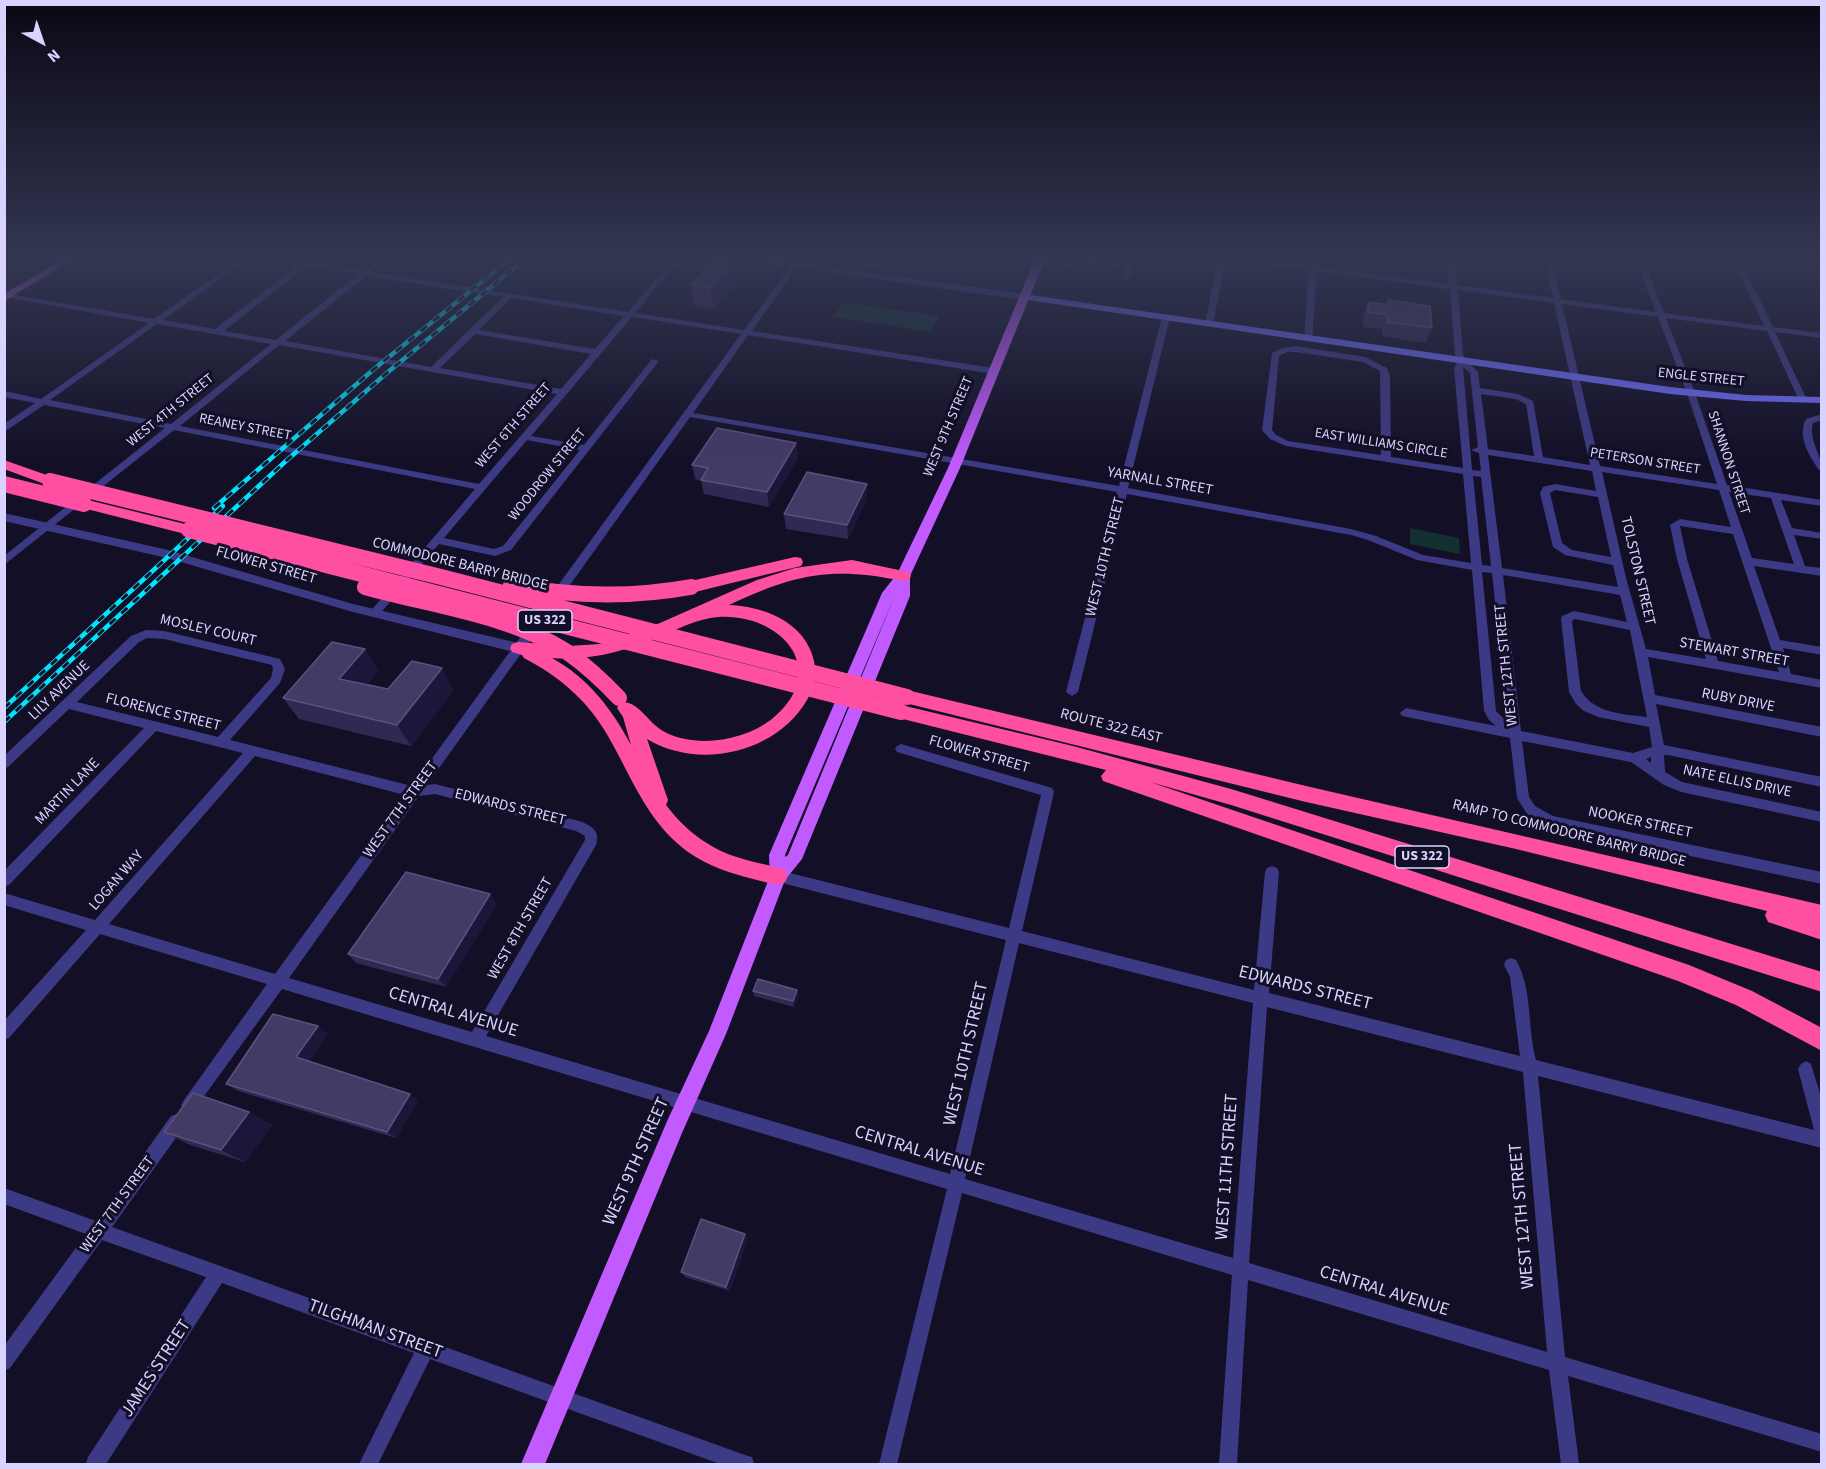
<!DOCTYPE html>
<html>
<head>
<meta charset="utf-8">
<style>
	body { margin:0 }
	#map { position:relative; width:1826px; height:1469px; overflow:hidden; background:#130f26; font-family:"Source Sans 3",sans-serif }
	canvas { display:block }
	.frame { position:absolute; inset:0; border:6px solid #d9d4ff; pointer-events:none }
	.north { position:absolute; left:12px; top:12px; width:60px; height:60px; -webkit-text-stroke:4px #130f26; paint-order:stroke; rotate:140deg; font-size:16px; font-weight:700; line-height:24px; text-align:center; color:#d9d4ff }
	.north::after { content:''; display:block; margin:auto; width:21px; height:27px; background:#d9d4ff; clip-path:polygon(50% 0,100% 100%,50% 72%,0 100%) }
</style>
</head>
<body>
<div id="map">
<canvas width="1826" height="1469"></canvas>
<div class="frame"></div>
<div class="north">N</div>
</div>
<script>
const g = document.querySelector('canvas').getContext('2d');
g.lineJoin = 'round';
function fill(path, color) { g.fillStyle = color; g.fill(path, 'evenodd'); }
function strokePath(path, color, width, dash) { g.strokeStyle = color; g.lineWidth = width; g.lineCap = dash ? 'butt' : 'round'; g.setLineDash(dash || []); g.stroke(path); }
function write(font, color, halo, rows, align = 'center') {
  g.font = font + ' "Source Sans 3",sans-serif'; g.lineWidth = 6; g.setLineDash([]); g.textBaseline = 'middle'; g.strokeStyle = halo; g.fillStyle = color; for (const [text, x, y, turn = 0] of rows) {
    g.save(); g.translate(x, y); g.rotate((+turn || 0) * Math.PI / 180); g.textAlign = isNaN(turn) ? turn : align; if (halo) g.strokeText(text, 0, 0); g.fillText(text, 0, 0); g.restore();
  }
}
const green = new Path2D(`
	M801,259h83l-6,10z
	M843,302l96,14 -8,16 -98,-15z
	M1410,528l49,10 1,16 -50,-10z`);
const minor = new Path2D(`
	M240,259h8l-85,61 52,9 84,-64 -24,-4 -3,-2 34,2 57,9 15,-11h7l-14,13 257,40 45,-53h7l-45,54 109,17 52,-71h6l-50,72 242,37 4,3 -4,3 -246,-39 -55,78 426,73 43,-169 4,-2 4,2 -42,171 223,41 25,7 47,19 48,8 -8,-89 -177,-28 -16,-7 -8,-9 10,-77 10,-5 14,-2 69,11 22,11 3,8 1,81 72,11 -9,-100 4,-7 -3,-7 -5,-65 -133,-18 -5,69 -4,2 -4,-2 5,-70 -69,-9 -3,-2h17l56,7 1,-7h6v8l132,17 -2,-25h7l3,26 96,13 -9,-39h7l10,40 95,13 -20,-53h7l21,54 100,13 -31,-67h7l33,68 49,6v5l-47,-6 32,68 -1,2 -3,1 -4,-3 -32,-69 -101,-13 29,75 32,92 95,15v6l-41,-6 11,28 30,5v6l-28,-4 11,31 17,2v8l-68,-10 26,74 42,7v8l-39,-7 8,26 31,6v8l-174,-31 7,38 167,32v10l-166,-33 8,41 158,32v10l-154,-32h-4l1,17 17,10 140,30v10l-141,-30 -17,-7 -33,-23 -109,-21 7,56 6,9 18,10 269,56v12l-277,-59 -18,-11 -10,-16 -7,-60 -108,-22 -2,-3 6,-5 90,18 -7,-6 -5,-9 -12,-141 -55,-10 -49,-20 -17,-5 -224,-41 -49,198 -6,4 -6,-4 51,-200 -427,-75 -263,368 8,-1 144,37c12,4 22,10 17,24l-110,191 464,138 56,-234 -228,-58 -5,-2 -2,-4 2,-4 5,-2 231,58 32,-133 -144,-43 -2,-3 2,-3 4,-2 151,44 2,4 -32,139 232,59 11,-118 2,-4 5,-2 5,2 2,4 -10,121 251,63 -10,-79 -6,-12 2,-5 5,-2 5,2c17,30 11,68 20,100l278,70 -16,-61 3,-5 5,-3 5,3 11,36v48l-284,-72 27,281 257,77v18l-254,-76 11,88h-18l-12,-94 -301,-90 -11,184h-18l13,-189 -270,-82 -65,271h-18l68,-275 -665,-200 -88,121 -5,3 -5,-3 -3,-5 3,-5 83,-116 -167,-50 -91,104 -5,2v-19l82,-91 -82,-25v-12l91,27 148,-167 -87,-22 -147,154 -5,2v-16l140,-143 -75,-19 -61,58 -4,2v-13l127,-120 15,-6 18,1 116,28 5,10 -5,14 -50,57 182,46 329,-452 -109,-17 -101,119 53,9 68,-86 7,2 -148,189 -16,6 -56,-12 -61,72 -4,1 -5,-4 106,-124 -301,-59 -170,135v-9l161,-128 -121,-23 -40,27v-8l31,-21 -31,-6v-6l37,8 108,-76 -145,-26v-4l150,26zM307,266l51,8 -82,66 -52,-9zM366,276l137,21 -72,70 -146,-26zM1458,290l96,13 36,162 -47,-8 -10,-56 -15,-7 -38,-6 -2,-16 -12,-12 -3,-6zM511,298l113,18 -29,33 -116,-19zM1562,304l96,13 29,76 30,91 -117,-18zM157,324l114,20 -100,80 -121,-24zM475,334l116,20 -30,35 -121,-21zM279,345l278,49 -78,90 -299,-58zM1287,352h9l67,10 17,9 1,84 -93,-14 -12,-6 -4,-5 7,-74zM1463,367l7,6 8,74 -7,3 8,3 2,18 -9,-1zM1481,394l35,5 10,5 8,52 -46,-7zM527,440l53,10 -77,96 -9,3 -50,-11zM1488,455l104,16 4,20 -41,-7 -12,3 -3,6 13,54 12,8 48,10 5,22 -116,-19zM1602,472l117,18 12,37 -51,-8 -10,6 7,34 29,100 -60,-10 -20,-71zM1473,476l8,1 10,89 -9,-1zM1555,490l43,7 13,60 -39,-7 -10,-7 -12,-50zM1729,492l42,6 23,66 -42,-6zM1680,526l53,8 46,138 -61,-11 -31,-102zM1482,572l10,1 16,150 -12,-12zM1503,575l117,20 7,27 -53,-11 -12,5 -1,3 8,73 7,12 8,7 14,6 51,10 3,20 -19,6 -112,-22zM1575,619l55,11 17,87c-23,-3 -52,-3 -66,-26l-9,-70zM147,638l17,1 108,26 1,4 -2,9 -53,59 -141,-35 62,-60zM255,756l150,39 -130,179 -166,-50zM1651,757v6l-5,-4zM435,794l141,37 9,5v4l-113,192 -183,-54 130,-182zM1019,943l234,60 -20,255 -268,-79zM1267,1007l256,65 24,280 -298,-89z
	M1128,259h8l-6,19 -4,2 -4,-2z
	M1218,259h8l-13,65 -4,2 -4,-2z
	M1822,414v6l-9,3c-5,17 9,31 9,48l-3,-1c-10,-15 -22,-33 -13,-51z
	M177,1114l6,2 2,6 -2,6 -71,99 633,228 7,2 2,7h-34l-290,-105 -52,105h-19l55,-111 -192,-70 -116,181h-20l2,-7 118,-180 -104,-37 -92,128 -6,3v-25l82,-112 -82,-30v-16l92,33 75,-105z`);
const tertiary = new Path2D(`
	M754,259h19l251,35 4,3 -4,3 -266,-38z
	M4,513l164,37 185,54 165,39 6,5 -6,5 -165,-41 -186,-54 -163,-37z`);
const secondary = new Path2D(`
	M1024,294l646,93 76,8 76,2v6l-76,-2 -76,-7 -649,-95 -2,-2z`);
const primary = new Path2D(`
	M63,259h11l-70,42v-7z
	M1035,259h10l-85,209 -50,108v20l-108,263 -17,21 -59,154 -44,99 -137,331h-24l147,-345 41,-88 61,-155 -1,-21 113,-262 15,-19 51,-106zM896,593l-108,262 -3,2v-2z`);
const motorway = new Path2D(`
	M4,460l51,18 2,3 -7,5 -46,-17z
	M84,499l105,26 8,5 -8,5 -110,-28 -2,-3z
	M795,557l6,1 2,4 -2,4 -110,27 -6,-2 -2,-4 2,-4 6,-2z
	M852,560l51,11 6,1 2,4 -2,4 -6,1c-71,-15 -109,-7 -174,24 26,1 56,10 73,31 15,20 18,42 5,64 -30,52 -107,71 -160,39l21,61 -2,5c19,25 43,44 74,53 15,5 31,7 45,12l3,6 -3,6 -7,3c-35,-8 -74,-17 -101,-42 -34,-30 -49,-74 -72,-112 -20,-33 -47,-55 -81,-73l-2,-3 -10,-3 -2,-4 2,-4 6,-2 51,4 31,-2 60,-21 97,-43 38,-12zM718,617c63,-4 114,53 54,102 -28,22 -77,30 -109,12 -14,-7 -27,-33 -43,-28l-3,5 6,9 8,28c-19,-36 -43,-67 -79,-87 39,3 73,-7 109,-22 19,-8 36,-17 57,-19z
	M907,690l399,96 516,119v35l-54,-18 -3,-7 2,-4 -251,-62 -210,-47 -405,-100 -3,-5 3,-5z
	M901,705l172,41 158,43 591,183v20l-591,-187 -81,-23 539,183 63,26 70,37v23l-86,-46 -58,-24 -575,-200 -2,-5 5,-6 -211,-53 -3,-5 3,-5z`);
const rail = new Path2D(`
	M214,508l160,-139 136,-110
	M4,708l219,-202
	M4,722l283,-262 101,-88 137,-113`);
const motorwayBridge = new Path2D(`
	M50,481l391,96 466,120
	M4,484l80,20
	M189,530l712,182
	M511,585c61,12 119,13 180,2
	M365,587c64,18 146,28 202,65 20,14 36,29 52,46`);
const wall = new Path2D(`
	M1062,259h65l-4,7 -27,-3 -3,10 -32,-4z
	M747,267l-33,42 -19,-2 -4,-22z
	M1388,300l44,28 -6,15 -44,-7v-7l-19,-2v-10l5,-15 18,3z
	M796,443l2,15 -29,49 -65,-13 -3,-13 -6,-2 -3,-14z
	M867,484v15l-19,40 -62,-10 -2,-15z
	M365,649l13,21 -11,14 21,5 66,1 -43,56 -112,-27 -16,-21z
	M497,904l-51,83 -90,-24 -8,-9z
	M797,990l2,5 -5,12 -40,-11 -1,-5z
	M328,1034l-19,27 109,40 -22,37 -158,-47 -12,-7z
	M249,1112l23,13 -27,37 -55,-17 -26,-13z
	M748,1239l-18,52 -45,-14 -4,-5z`);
const shadedWall = new Path2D(`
	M734,259h12l1,8 -33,42 -4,-21z
	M796,443l2,15 -29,49 -2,-15z
	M867,484v15l-19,40 -1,-14z
	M365,649l13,21 -24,30 -15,-21z
	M442,668l12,22 -43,56 -14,-21z
	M490,894l7,10 -51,83 -8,-8z
	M797,990l2,5 -5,12 -1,-6z
	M318,1026l10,8 -21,30 -11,-7z
	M410,1094l8,7 -22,37 -9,-6z
	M249,1112l23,13 -27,37 -24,-12z
	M745,1234l3,5 -18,52 -4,-4z`);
const building = new Path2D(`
	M714,259h20l-24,29 -19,-3z
	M1063,259h33l-2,3z
	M1388,300l42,6 2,22 -45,-6v-7l-19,-3v-10l20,3z
	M717,428l79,15 -29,49 -66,-12 7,-12 -16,-3z
	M807,472l60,12 -20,41 -63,-11z
	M332,642l33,7 -26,30 49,10 24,-28 30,7 -45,57 -114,-27z
	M406,872l84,22 -52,85 -90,-25z
	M758,979l39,11 -4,11 -40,-10z
	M273,1014l45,12 -22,31 114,37 -23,38 -161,-48z
	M193,1093l56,19 -28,38 -57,-18z
	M701,1219l44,15 -19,53 -45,-15z`);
const farStreetnames = [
	["ENGLE STREET",1701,378,6],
	["WEST 4TH STREET",171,411,-39],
	["WEST 6TH STREET",514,426,-49],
	["WEST 9TH STREET",949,427,-67],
	["REANEY STREET",245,428,11],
	["EAST WILLIAMS CIRCLE",1381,444,9],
	["PETERSON STREET",1645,462,9],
	["SHANNON STREET",1728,463,72],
	["WOODROW STREET",548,475,-51]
];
const shields = [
	[545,621,54],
	[1422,857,54]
];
const shieldNames = [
	["US 322",545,621],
	["US 322",1422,857]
];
const streetNames = [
	["YARNALL STREET",1160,482,10],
	["WEST 10TH STREET",1106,557,-76],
	["COMMODORE BARRY BRIDGE",460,565,14],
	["FLOWER STREET",266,566,16],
	["TOLSTON STREET",1637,571,77],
	["MOSLEY COURT",208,631,13],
	["STEWART STREET",1734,653,10],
	["WEST 12TH STREET",1507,665,-96],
	["LILY AVENUE",60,691,-44],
	["RUBY DRIVE",1738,701,11],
	["FLORENCE STREET",163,713,14],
	["ROUTE 322 EAST",1111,727,14],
	["FLOWER STREET",979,755,16],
	["NATE ELLIS DRIVE",1737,782,12],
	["MARTIN LANE",68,792,-46],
	["EDWARDS STREET",510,808,14],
	["WEST 7TH STREET",401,810,-54],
	["NOOKER STREET",1640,823,12],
	["RAMP TO COMMODORE BARRY BRIDGE",1569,834,14],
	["LOGAN WAY",117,881,-49],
	["WEST 8TH STREET",521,929,-60],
	["WEST 7TH STREET",118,1205,-54]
];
const nearStreetnames = [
	["EDWARDS STREET",1305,989,14],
	["CENTRAL AVENUE",453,1013,17],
	["WEST 10TH STREET",967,1054,-77],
	["CENTRAL AVENUE",919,1152,17],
	["WEST 9TH STREET",637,1162,-66],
	["WEST 11TH STREET",1228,1167,-86],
	["WEST 12TH STREET",1523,1216,-95],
	["CENTRAL AVENUE",1384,1292,17],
	["TILGHMAN STREET",375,1330,20],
	["JAMES STREET",157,1369,-57]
];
fill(green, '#12302f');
fill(minor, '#3d3a85');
fill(tertiary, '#3d3a85');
fill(secondary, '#6f6bff');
fill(primary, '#c25bff');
fill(motorway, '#ff4fa3');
strokePath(rail, '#00e5ff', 4.5);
strokePath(rail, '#130f26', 3, [8]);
strokePath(motorwayBridge, '#ff4fa3', 16);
fill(wall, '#312854');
fill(shadedWall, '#1d163a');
fill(building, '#433a66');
strokePath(building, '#5a527e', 1.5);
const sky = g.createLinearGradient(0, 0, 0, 464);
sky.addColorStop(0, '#0a0815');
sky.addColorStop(0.56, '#333752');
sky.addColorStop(1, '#33375200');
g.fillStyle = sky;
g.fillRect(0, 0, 1826, 464);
write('14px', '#d9d4ff', '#130f26', farStreetnames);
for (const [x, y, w] of shields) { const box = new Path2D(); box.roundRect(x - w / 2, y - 11, w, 22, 4.5); g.fillStyle = '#130f26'; g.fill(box); strokePath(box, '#d9d4ff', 1.5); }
write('bold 14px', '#d9d4ff', null, shieldNames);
write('15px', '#d9d4ff', '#130f26', streetNames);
write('18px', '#d9d4ff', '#130f26', nearStreetnames);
</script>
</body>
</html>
